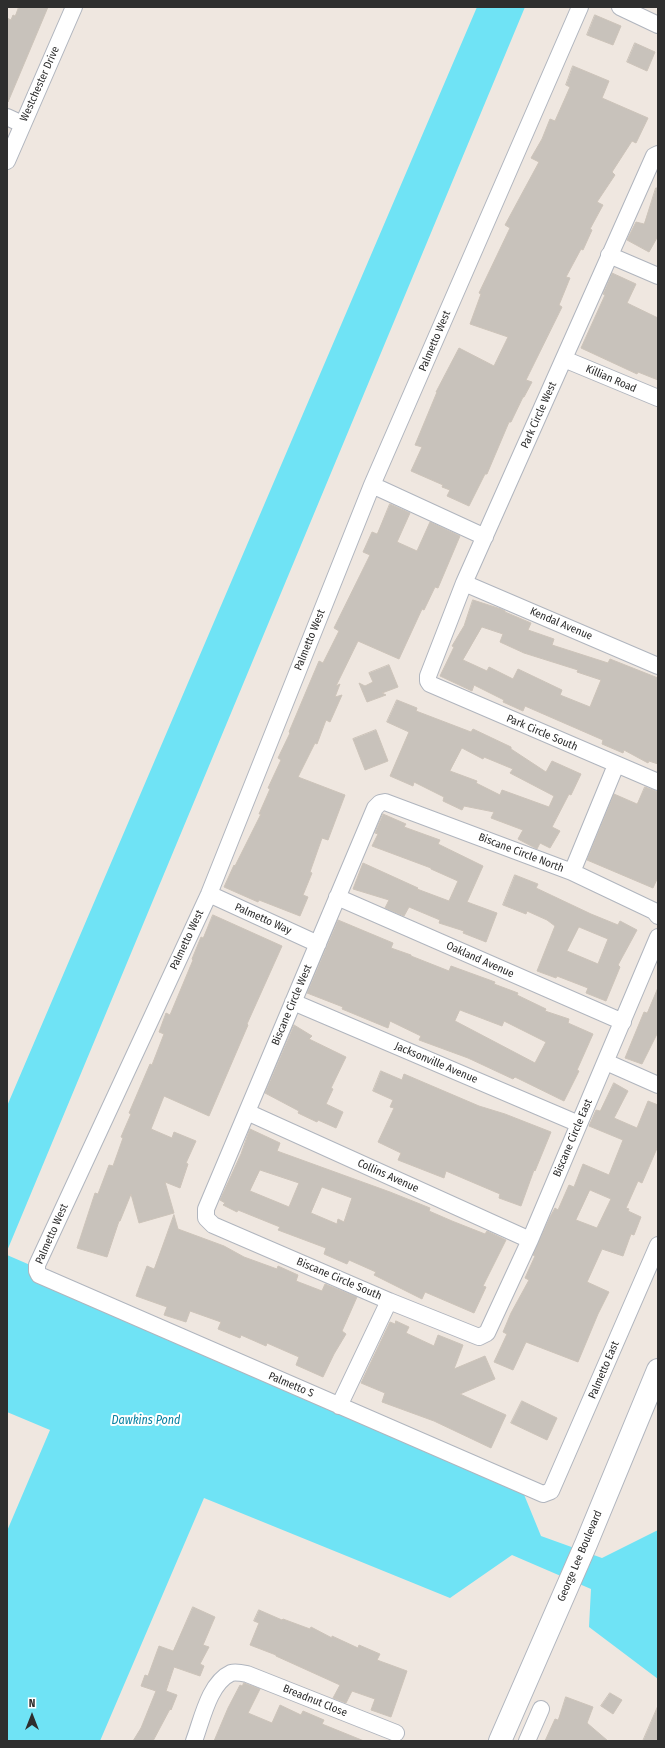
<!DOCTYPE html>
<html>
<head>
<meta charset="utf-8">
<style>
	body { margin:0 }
	#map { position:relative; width:665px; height:1748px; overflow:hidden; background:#efe7e0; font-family:"Fira Sans Condensed",sans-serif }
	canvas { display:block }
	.frame { position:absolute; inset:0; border:8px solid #2e2e2e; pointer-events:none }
	.north { position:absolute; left:12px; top:1696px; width:40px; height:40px; -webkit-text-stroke:3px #fff; paint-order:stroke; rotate:0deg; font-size:11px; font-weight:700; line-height:16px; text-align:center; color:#2e2e2e }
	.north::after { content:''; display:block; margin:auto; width:14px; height:18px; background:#2e2e2e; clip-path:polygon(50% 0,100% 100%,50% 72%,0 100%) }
</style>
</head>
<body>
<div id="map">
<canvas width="665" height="1748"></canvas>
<div class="frame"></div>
<div class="north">N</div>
</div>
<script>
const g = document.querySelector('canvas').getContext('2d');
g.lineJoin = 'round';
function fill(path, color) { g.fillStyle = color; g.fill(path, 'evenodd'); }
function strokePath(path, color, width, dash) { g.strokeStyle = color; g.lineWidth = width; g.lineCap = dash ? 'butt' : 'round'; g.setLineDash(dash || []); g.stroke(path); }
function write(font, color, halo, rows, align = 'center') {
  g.font = font + ' "Fira Sans Condensed",sans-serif'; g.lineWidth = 4; g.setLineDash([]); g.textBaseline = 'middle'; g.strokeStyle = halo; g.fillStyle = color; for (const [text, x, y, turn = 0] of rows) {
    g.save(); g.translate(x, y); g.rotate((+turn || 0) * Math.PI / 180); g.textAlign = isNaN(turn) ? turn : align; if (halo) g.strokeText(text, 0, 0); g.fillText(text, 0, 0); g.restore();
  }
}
const water = new Path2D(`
	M477,7h48l-518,1244v-145z
	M7,1255l509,220 25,61 61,22 56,-28v149l-69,-52 2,-38 -79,-34 -62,43 -246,-100 -104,243h-93v-210l43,-101 -43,-18z`);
const building = new Path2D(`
	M19,7h29l-40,95 -1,-84 4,2 2,-5 2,1z
	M595,15l26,11 -8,19 -26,-10z
	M635,43l20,9 -8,19 -20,-9z
	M573,66l36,15 -7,17 46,20 -12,25 -4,-2 -20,31 3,3 -18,27 6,3 -13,24 2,1 -9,20 -2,-1 -15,28 4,1 -11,27 3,2 -36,73 6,2 -8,15h-1l-12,25h-2l-22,52h-2l-16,32 -22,-10 3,-6 -8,-3 1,-2 -32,-14 11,-24 -7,-2 22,-53h-1l23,-44 35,18 14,-29 -38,-13 11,-30 -2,-1 31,-65 -5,-3 34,-63 -8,-4 11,-19 8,-20 5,2 15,-34 -4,-2z
	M656,188h2v48l-9,16 -22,-12 9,-18 8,2z
	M612,273l24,11 -9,19 31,15v62l-20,-8 -1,2 -56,-26 24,-53 -2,-1z
	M390,504l20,9 -13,29 20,9 13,-29 30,14 -22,52 -3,-1 -11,23 -2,-1 -23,50 -41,-18 -22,45 4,-2 -5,13 7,-2 -12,27 -4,-2 -9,24 -2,-1 -17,34 47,18 -17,45 -6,-2 -12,34 2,1 -9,22 5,2 -8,19 -41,-16 -1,2 -34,-15 10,-22 1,1 26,-52h-2l11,-25 -2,-1 13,-28 -3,-2 12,-25 -1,-1 30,-71 4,2 16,-32 -5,-3 36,-73 -7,-3 9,-20 5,2z
	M473,600l28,9 4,2v1l26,11 -3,7 26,9 -2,6 56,18 2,-4 48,19v86l-9,-3 -1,2 -24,-13 -1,3 -21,-9 1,-4 -78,-34 -2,5 -20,-9 1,-2 -30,-15 -2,6 -32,-15 14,-29 -2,-1 12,-20zM482,627l21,7 -3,8 24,11 54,17 -1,2 24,8 -11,27 -30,-12 2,-5 -44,-21 -5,10 -24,-12 -2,4 -24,-11z
	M389,665l9,22 -16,6 4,2 -19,7 -8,-19 6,3 8,-4 -4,-9z
	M397,700l20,8 -1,3 55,21 2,-3 38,18v2l35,23 6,-11 29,13 -10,21 -2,-1 -17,33 8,4 -10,17 -10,-5 -3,6 -19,-10 5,-9 -32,-12 3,-6 -30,-6 -2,4 -19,-9 1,-4 -30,-15 -1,4 -23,-10 19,-44 -22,-10zM462,748l21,11 1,-2 29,12 -3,4 44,23 -5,11 -47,-17 -2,5 -24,-12 1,-2 -27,-10z
	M376,730l12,31 -23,9 -12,-31z
	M645,787l13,5v85l-5,11 -66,-28 27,-66 23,10z
	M383,814l23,10 -2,3 36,13 -2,4 45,22 -16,36 30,11 -11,29 -23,-9 1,-2 -25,-8 1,-3 -31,-13 -5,9 -19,-8 4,-8 -36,-11 10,-26 55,25 -1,1 32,12 9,-20 -27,-12v-1l-59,-22 6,-12 -3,-1z
	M515,875l23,9 -2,4 55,26 27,11 2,-4 17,9 -19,35 2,2 -14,34 -20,-8 2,-5 -31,-12 -1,2 -19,-7 18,-45 -8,-6 -20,-9 -1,3 -23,-9zM579,927l29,12 -10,25 -31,-13z
	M213,915l69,31 -35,78 1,1 -39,91 -45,-20 -13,33 21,9 2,-6 22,9 -10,22 2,1 -8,24 -15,-6 9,31 -35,10 -8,-29 -11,27h-1l-12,36 -30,-9 18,-55 3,1 11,-29 4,1 10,-28 -2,-1 10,-23 -2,-1 21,-49 2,1 12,-31 -5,-2 7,-19 4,2 23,-55 -1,-1 9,-22 2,1z
	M338,920l55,23 -2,5 20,7v1l38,15 2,-5 44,16 -1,2 24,9 -1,2 29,14 -1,2 24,8 -1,4 25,11 -16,36 2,1 -15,30 -49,-24 -2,2 -45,-21 -49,-18 2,-4 -31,-15 -2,7 -46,-19 1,-2 -36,-14zM460,1010l42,16 2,-5 42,21 -11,21 -80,-42z
	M658,988v44l-16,32 -17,-6 19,-46 3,1z
	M294,1025l18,11 -3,3 37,18 -15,31 2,1 -7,15 17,8 -7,16 -18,-8 -1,2 -19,-9 1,-2 -34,-18z
	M381,1071l21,9 2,-6 75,32 26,8 46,18 -16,39 -1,-1 -13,36 -22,-8 1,-4 -54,-23 -2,7 -46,-18 3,-7 -23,-11 16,-34 -4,-1 3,-7 -20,-9z
	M614,1083l14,8 -14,27 23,10 11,-27 10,4v41l-16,37 -4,-2 -12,27 3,1 -1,2 13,6 -7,18 -3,-1 -8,22 -21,-7 -15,33 22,10 -11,22 -20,48 -52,-20 -13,28 -19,-8 13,-28 -4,-2 8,-19 18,-33 -4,-2 10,-22 -2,-1 17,-38 5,-9 3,2 11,-25 5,2 9,-23 26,11 14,-35 -34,-14 7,-16 4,1zM590,1190l21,9 -14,29 -21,-8z
	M250,1129l30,14 -3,8 113,41 40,16 -1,3 23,10 33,13 2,-3 19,9 -23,46 3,1 -12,26 -49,-21 -3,7 -48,-24 2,-3 -27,-12 -2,4 -23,-10 2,-6 -48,-18 2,-3 -42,-17 -1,2 -14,-7 2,-2 -5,-3 21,-46zM260,1170l39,13 -10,24 -39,-16zM322,1187l30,11 -8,24 -6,-3 -1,5 -26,-11z
	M174,1215l4,14 46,17 20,11 33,12 1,-3 20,9 -2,6 26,10 3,-7 32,13 -15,34 4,3 -12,20 -11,23 -27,-12 3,-8 -32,-14 -1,3 -25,-11 -1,3 -22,-9 3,-7 -31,-11 -4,11 -22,-7 3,-8 -31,-11 11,-30 7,3z
	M396,1321l13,6 -3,6 28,13 4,-11 25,10 -9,24 31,-13 10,23 -35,15 46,21 -15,33 -57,-27 -52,-19 3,-9 -24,-10 29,-61 5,2z
	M522,1401l35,17 -10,22 -36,-17z
	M193,1607l22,10 -12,28 6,2 -9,17 4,2 -4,10 -26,-9 -8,24 11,4 -6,15 -1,-1 -17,32h-20l8,-13 15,-37 -15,-5 4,-11 3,1 11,-30 14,5z
	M259,1610l23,10 1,-1 27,10 1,-2 21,11v-2l26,12 1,-3 21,9 -3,6 30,11 -16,46 -20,-7 4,-11 -23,-8 -6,12 -13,-5 7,-13 -64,-29v-1l-26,-10 9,-22 -5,-2z
	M244,1683l16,6 -12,24 24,10 8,-18 21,10 2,-4 21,9 -2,4 42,17h-150l14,-33 12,-23 2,1z
	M610,1693l12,7 -9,14 -12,-8z
	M566,1697l27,10 -6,16 21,18h-63l10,-22 3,1z
	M658,1706v35h-15z`);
const minor = new Path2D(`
	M580,7l-208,478 -163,409 -172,371v6l2,4 504,219 8,-3 107,-246
	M620,7l38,18
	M7,117l15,7
	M658,154l-4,2 -190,427 -36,93v5l2,3 228,98
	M7,161l67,-154
	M609,255l49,21
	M564,359l94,39
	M372,485l113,52
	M464,583l194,83
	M572,872l44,-107
	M209,894l109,50
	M337,897l286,125
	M658,916l-4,-5 -82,-39 -187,-70 -5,1 -5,5 -169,401v9l7,7 176,76 90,36 8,-4 43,-93 128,-303
	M293,1002l286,122
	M606,1062l52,23
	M247,1112l283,128
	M339,1406l50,-105
	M194,1741c8,-21 15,-58 37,-68 4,-1 11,0 16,1l149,59
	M527,1741l14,-32`);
const secondary = new Path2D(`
	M500,1741l86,-197 72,-174`);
const streetNames = [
	["Westchester Drive",40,84,-66],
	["Palmetto West",435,341,-67],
	["Killian Road",611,379,23],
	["Park Circle West",539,415,-66],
	["Kendal Avenue",561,624,23],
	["Palmetto West",310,640,-68],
	["Park Circle South",542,733,23],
	["Biscane Circle North",521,853,21],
	["Palmetto Way",263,919,24],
	["Palmetto West",187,940,-65],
	["Oakland Avenue",480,960,24],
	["Biscane Circle West",292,1005,-67],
	["Jacksonville Avenue",436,1063,23],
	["Biscane Circle East",573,1138,-67],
	["Collins Avenue",388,1176,24],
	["Palmetto West",52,1234,-66],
	["Biscane Circle South",339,1279,23],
	["Palmetto East",604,1370,-67],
	["Palmetto S",291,1385,23],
	["George Lee Boulevard",580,1556,-67],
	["Breadnut Close",315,1701,22]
];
const waterNames = [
	["Dawkins Pond",146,1421]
];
fill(water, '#6fe3f5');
fill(building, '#c8c2bb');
strokePath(building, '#ccc3b9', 1);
strokePath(minor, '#b0b5be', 18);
strokePath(secondary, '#b0b5be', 24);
strokePath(minor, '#fff', 16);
strokePath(secondary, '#fff', 22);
write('11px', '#2e2e2e', '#fff', streetNames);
write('italic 12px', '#0780a1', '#fff', waterNames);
</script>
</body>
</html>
